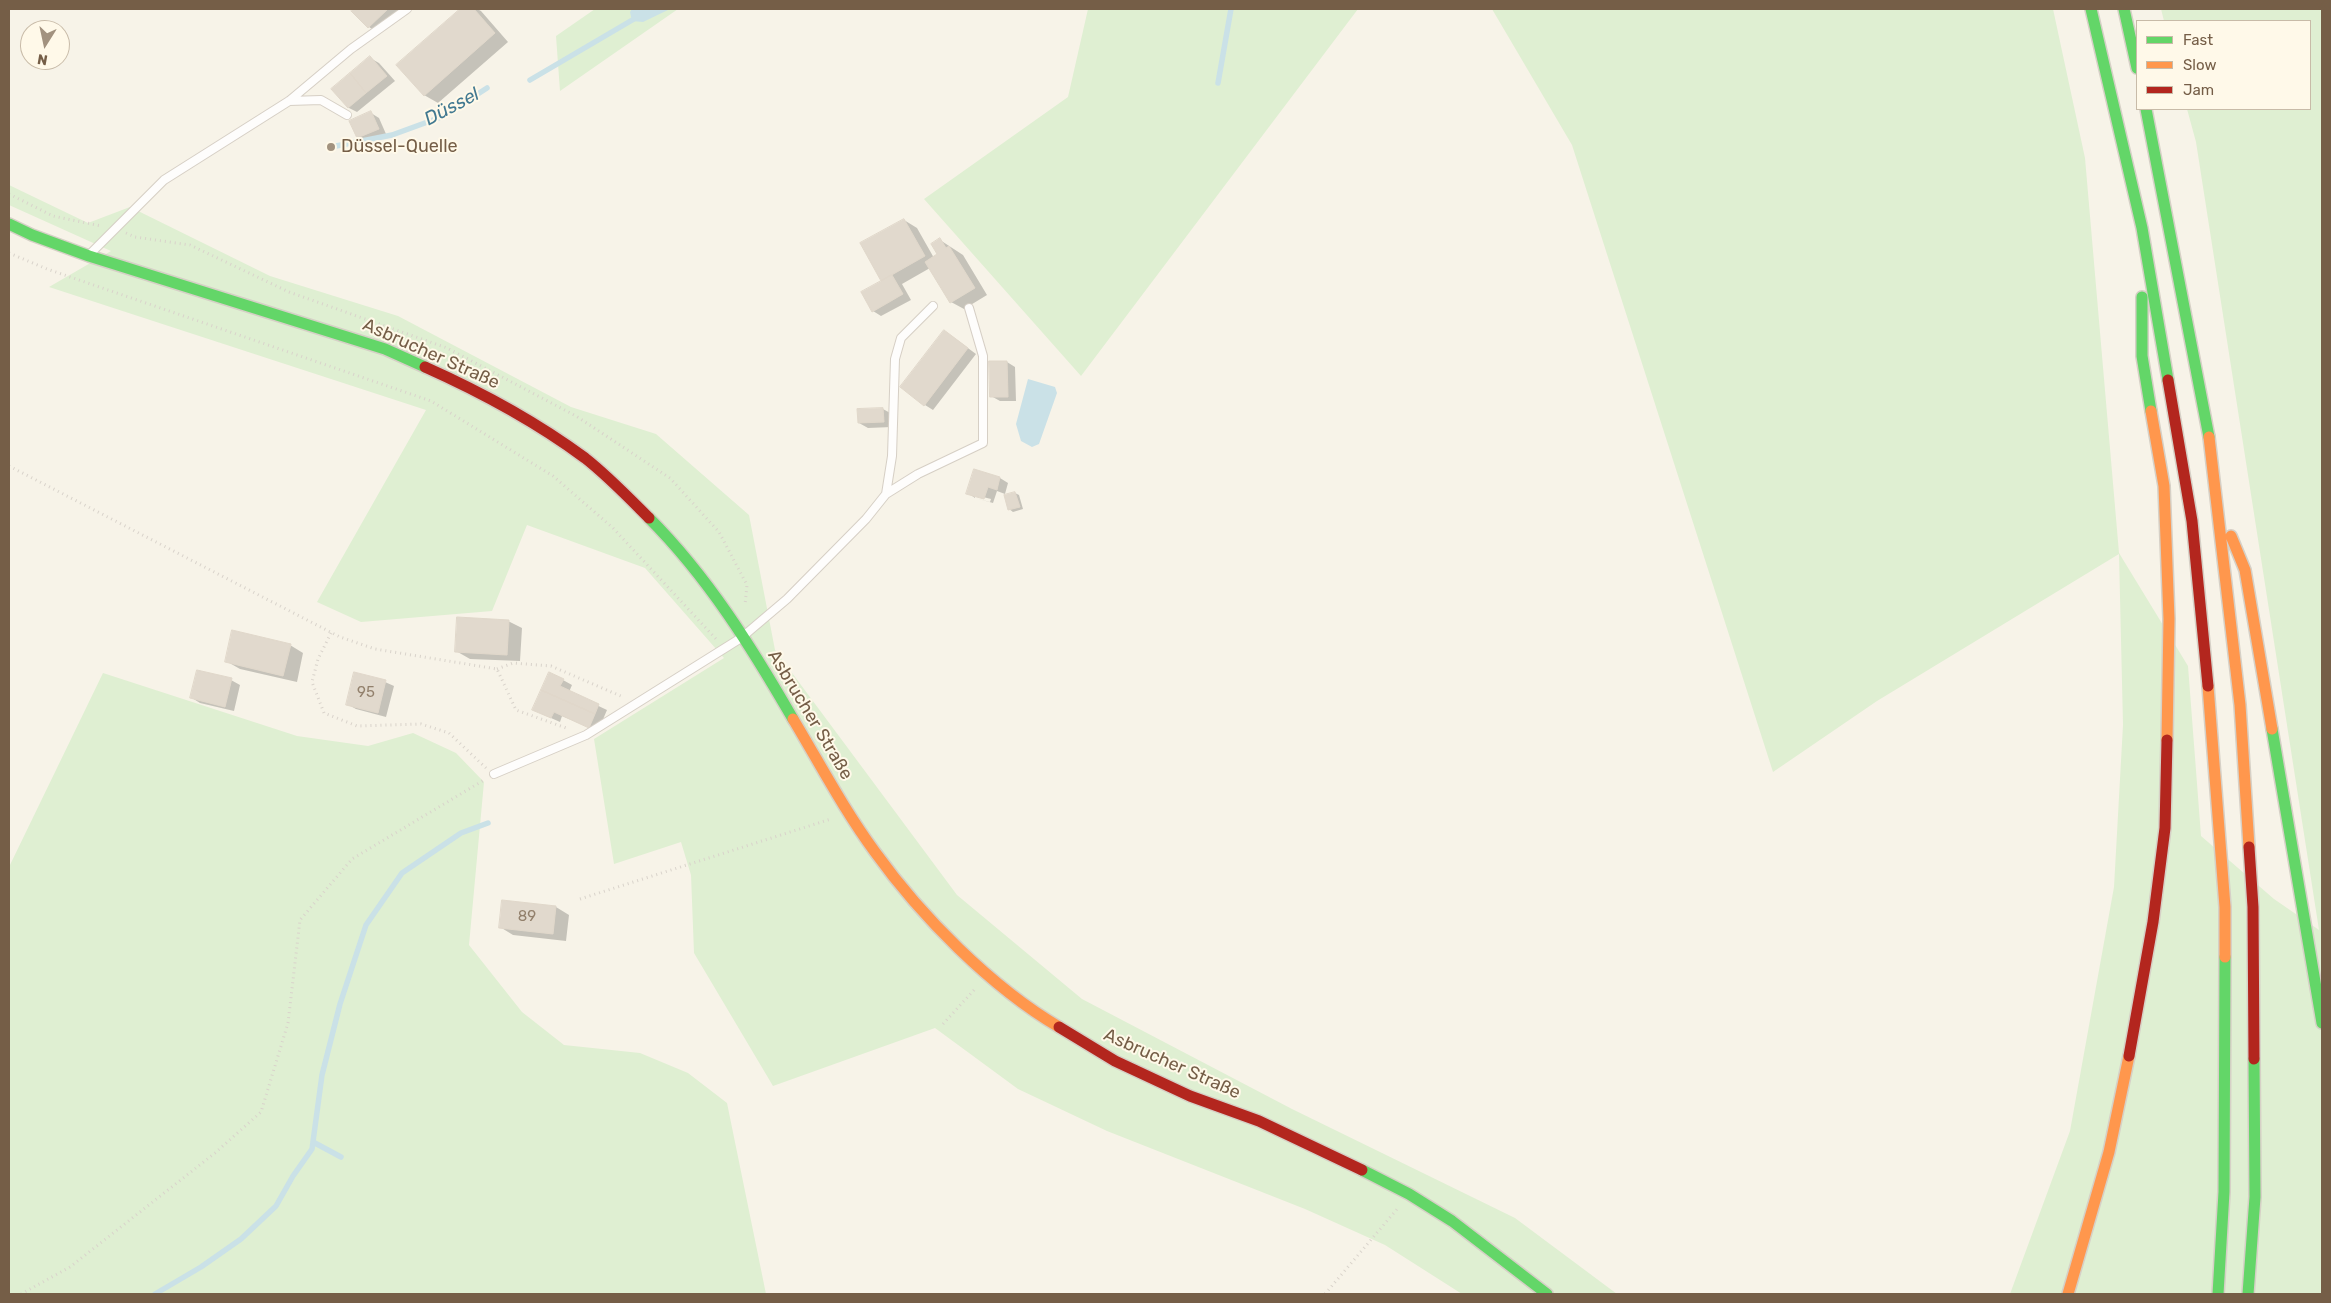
<!DOCTYPE html>
<html>
<head>
<meta charset="utf-8">
<style>
	body { margin:0 }
	#map { position:relative; width:2331px; height:1303px; overflow:hidden; background:#f7f3e8; font-family:Rubik,sans-serif }
	canvas { display:block }
	.frame { position:absolute; inset:0; border:10px solid #755e47; pointer-events:none }
	.legend { position:absolute; left:2136px; top:20px; width:175px; height:90px; box-sizing:border-box; background:#fff9e9; border:1px solid #c8bba8; margin:0; padding:6px 9px; list-style:none; font-size:15px; color:#755e47 }
	.legend li { display:flex; align-items:center; gap:10px; height:25px }
	.legend b { width:25px; border:1px solid #c8bba8 }
	.north { position:absolute; left:20px; top:20px; width:50px; height:50px; box-sizing:border-box; background:#fff9e9; border:1px solid #c8bba8; border-radius:50%; rotate:190deg; font-size:14px; font-weight:700; line-height:20px; text-align:center; color:#755e47 }
	.north::after { content:''; display:block; margin:auto; width:18px; height:22px; background:#a2927f; clip-path:polygon(50% 0,100% 100%,50% 72%,0 100%) }
</style>
</head>
<body>
<div id="map">
<canvas width="2331" height="1303"></canvas>
<div class="frame"></div>
<ul class="legend">
<li><b style="height:6px;background:#63d668"></b>Fast</li>
<li><b style="height:6px;background:#ff974d"></b>Slow</li>
<li><b style="height:6px;background:#b3261e"></b>Jam</li>
</ul>
<div class="north">N</div>
</div>
<script>
const g = document.querySelector('canvas').getContext('2d');
g.lineJoin = 'round';
function fill(path, color) { g.fillStyle = color; g.fill(path, 'evenodd'); }
function strokePath(path, color, width, dash) { g.strokeStyle = color; g.lineWidth = width; g.lineCap = dash ? 'butt' : 'round'; g.setLineDash(dash || []); g.stroke(path); }
function write(font, color, halo, rows, align = 'center') {
  g.font = font + ' Rubik,sans-serif'; g.lineWidth = 4; g.setLineDash([]); g.textBaseline = 'middle'; g.strokeStyle = halo; g.fillStyle = color; for (const [text, x, y, turn = 0] of rows) {
    g.save(); g.translate(x, y); g.rotate((+turn || 0) * Math.PI / 180); g.textAlign = isNaN(turn) ? turn : align; if (halo) g.strokeText(text, 0, 0); g.fillText(text, 0, 0); g.restore();
  }
}
const green = new Path2D(`
	M595,9h83l-118,82 -4,-55z
	M1088,9h270l-277,367 -157,-177 144,-102z
	M1492,9h561l32,149 34,395 69,113 13,170 73,63 45,31 -123,-788 -9,-33h123v-88h-146l-3,-12h161v1285h-312l60,-163 44,-244 9,-162 -4,-171 -242,147 -104,71 -201,-627z
	M9,185l79,38 42,-16 140,69 128,40 173,91 85,27 93,81 26,135 182,245 125,104 210,110 223,109 102,76h-155l-77,-49 -80,-36 -198,-78 -89,-42 -83,-61 -162,58 -79,-133 -3,-78 -10,-33 -67,22 -20,-125 130,-81 -79,-90 -118,-43 -35,86 -131,11 -44,-20 109,-192 -377,-123 62,-36 -102,-46z
	M103,673l194,63 71,10 45,-13 43,20 28,29 -15,163 53,67 42,33 76,8 48,20 39,30 39,191h-757v-427z`);
const water = new Path2D(`
	M632,9h38l-27,13 -11,-1 -2,-9z
	M1028,379l27,8 2,6 -18,51 -7,3 -11,-6 -5,-17z`);
const shadow = new Path2D(`
	M355,9h46l-24,23 -8,-5 -16,-16z
	M462,9h15l4,2 27,31 -70,61 -14,-8 -26,-30z
	M370,58l9,5 16,18 -38,31 -8,-4 -16,-19z
	M371,113l8,5 7,16 -20,8 -8,-5z
	M904,220l13,8 17,30 5,-3 1,-15 23,15 24,40 -23,14 -13,-7 -21,-34 -28,16 9,16 -30,16 -8,-5z
	M953,337l23,17 -43,56 -8,-5z
	M1007,362l8,5 1,34h-16l-9,-5z
	M883,409l9,5v13l-24,1 -9,-5z
	M974,470l26,8 8,5 -3,11 -8,-3 -4,12 -18,-5 15,4 1,-3 -16,-4v3l-7,-5z
	M1015,493l4,2 4,14 -10,3 -4,-3z
	M508,621l14,7 -2,33 -50,-2 -14,-8z
	M290,645l13,8 -6,29 -57,-13 -14,-8z
	M231,680l9,5 -6,26 -34,-8 -8,-5z
	M563,680l9,5 -3,7 38,18 -9,21 -36,-15 -2,6 -18,-8z
	M385,682l9,4 -8,31 -30,-8 -9,-5z
	M556,907l13,8 -3,26 -53,-6 -13,-8z`);
const stream = new Path2D(`
	M530,80l121,-71
	M1218,83l13,-74
	M331,147l61,-12 52,-19 43,-28
	M313,1142l28,15
	M155,1294l46,-27 40,-28 35,-33 17,-30 19,-27 10,-74 18,-71 26,-79 36,-52 59,-40 27,-10`);
const building = new Path2D(`
	M353,9h35l-20,19 -17,-17z
	M460,9h14l21,24 -71,63 -28,-31z
	M370,56l17,20 -21,17 -16,-20z
	M350,73l16,20 -18,15 -17,-19z
	M371,111l8,18 -22,9 -8,-17z
	M904,219l21,37 -44,25 -21,-38z
	M940,238l6,10 3,-2 26,42 -25,15 -25,-41 12,-8 -6,-10z
	M892,275l11,19 -31,18 -11,-20z
	M944,330l24,18 -44,58 -24,-19z
	M989,361h18l1,36h-18z
	M883,408l1,14 -26,1 -1,-14z
	M974,469l26,8 -3,13 -9,-3 -4,12 -18,-5z
	M1015,492l5,15 -12,3 -4,-15z
	M457,617l52,3 -2,35 -52,-3z
	M232,630l59,14 -8,32 -58,-14z
	M197,670l35,8 -7,29 -35,-9z
	M354,672l32,8 -8,33 -32,-8z
	M549,672l15,7 -4,7 39,18 -4,10 -54,-24z
	M541,690l54,24 -6,14 -35,-16 -3,6 -19,-8z
	M502,900l54,6 -3,28 -54,-6z`);
const path = new Path2D(`
	M9,194l44,22 48,10
	M126,233l9,4 55,8 99,47 158,56 129,68 94,62 49,54 28,53 -2,20
	M9,253l38,16 384,132 122,75 60,52 104,112
	M9,466l331,171 35,12 122,20 19,41 53,19
	M331,633l-13,26 -6,23 12,31 33,13 64,-2 28,9 37,35
	M497,669l16,-6 38,3 72,31
	M580,899l251,-80
	M943,1024l32,-35
	M21,1294l49,-27 145,-114 46,-41 27,-89 12,-103 52,-61 132,-79
	M1325,1294l73,-86`);
const lane = new Path2D(`
	M289,101l32,-1 26,15
	M90,254l74,-74 125,-79 62,-52 56,-40
	M886,494l32,-20 65,-31v-87l-14,-48
	M494,774l92,-39 155,-97 46,-39 79,-80 20,-25 6,-38 3,-97 6,-21 32,-32`);
const fast = new Path2D(`
	M2091,9l51,219 26,152
	M2124,9l13,59
	M2146,109l63,328
	M9,224l23,11 57,21 296,93 40,18
	M2142,297v59l9,55
	M649,518c59,59 103,130 144,201
	M2272,729l50,294
	M1362,1170l47,24 43,27 95,73
	M2218,1294l6,-102 1,-235
	M2248,1294l7,-97 -1,-138`);
const slow = new Path2D(`
	M2151,411l13,75 5,133 -2,121
	M2209,437l31,268 9,142
	M2231,536l14,34 27,159
	M2208,686l17,221v50
	M793,719c27,45 51,91 82,133 46,64 116,135 184,175
	M2068,1294l41,-142 20,-96`);
const jam = new Path2D(`
	M425,367c56,25 110,54 160,91 23,18 44,40 64,60
	M2168,380l24,141 16,165
	M2249,847l4,60 1,152
	M1059,1027l56,34 75,35 69,25 103,49
	M2129,1056l24,-134 12,-94 2,-88`);
const markers = [
	[331,147,5,"#a2927f"]
];
const numberNames = [
	["95",366,693],
	["89",527,917]
];
const poiNames = [
	["Düssel-Quelle",341,147]
];
const streetNames = [
	["Asbrucher Straße",431,354,24],
	["Asbrucher Straße",810,715,59],
	["Asbrucher Straße",1172,1064,24]
];
const waterNames = [
	["Düssel",452,107,-28]
];
fill(green, '#dfefd2');
fill(water, '#cae1e7');
fill(shadow, '#0003');
strokePath(stream, '#cae1e7', 5.5);
fill(building, '#e1d9cd');
strokePath(building, '#e0d7ca', 1);
strokePath(lane, '#d6cfc5', 10);
strokePath(fast, '#d6d0c6', 14);
strokePath(slow, '#d6d0c6', 14);
strokePath(jam, '#d6d0c6', 14);
strokePath(path, '#d9d3cb', 3, [1, 4]);
strokePath(lane, '#fefdfc', 8);
strokePath(fast, '#63d668', 11);
strokePath(slow, '#ff974d', 11);
strokePath(jam, '#b3261e', 11);
for (const [x, y, r, color] of markers) { const dot = new Path2D(); dot.arc(x, y, r, 0, 2 * Math.PI); g.fillStyle = color; g.fill(dot); strokePath(dot, '#fff9e9', 2); }
write('15px', '#92806c', null, numberNames);
write('18px', '#755e47', '#fff9e9', poiNames, 'left');
write('18px', '#755e47', '#fff9e9', streetNames);
write('italic 19px', '#427991', '#fff9e9', waterNames);
</script>
</body>
</html>
